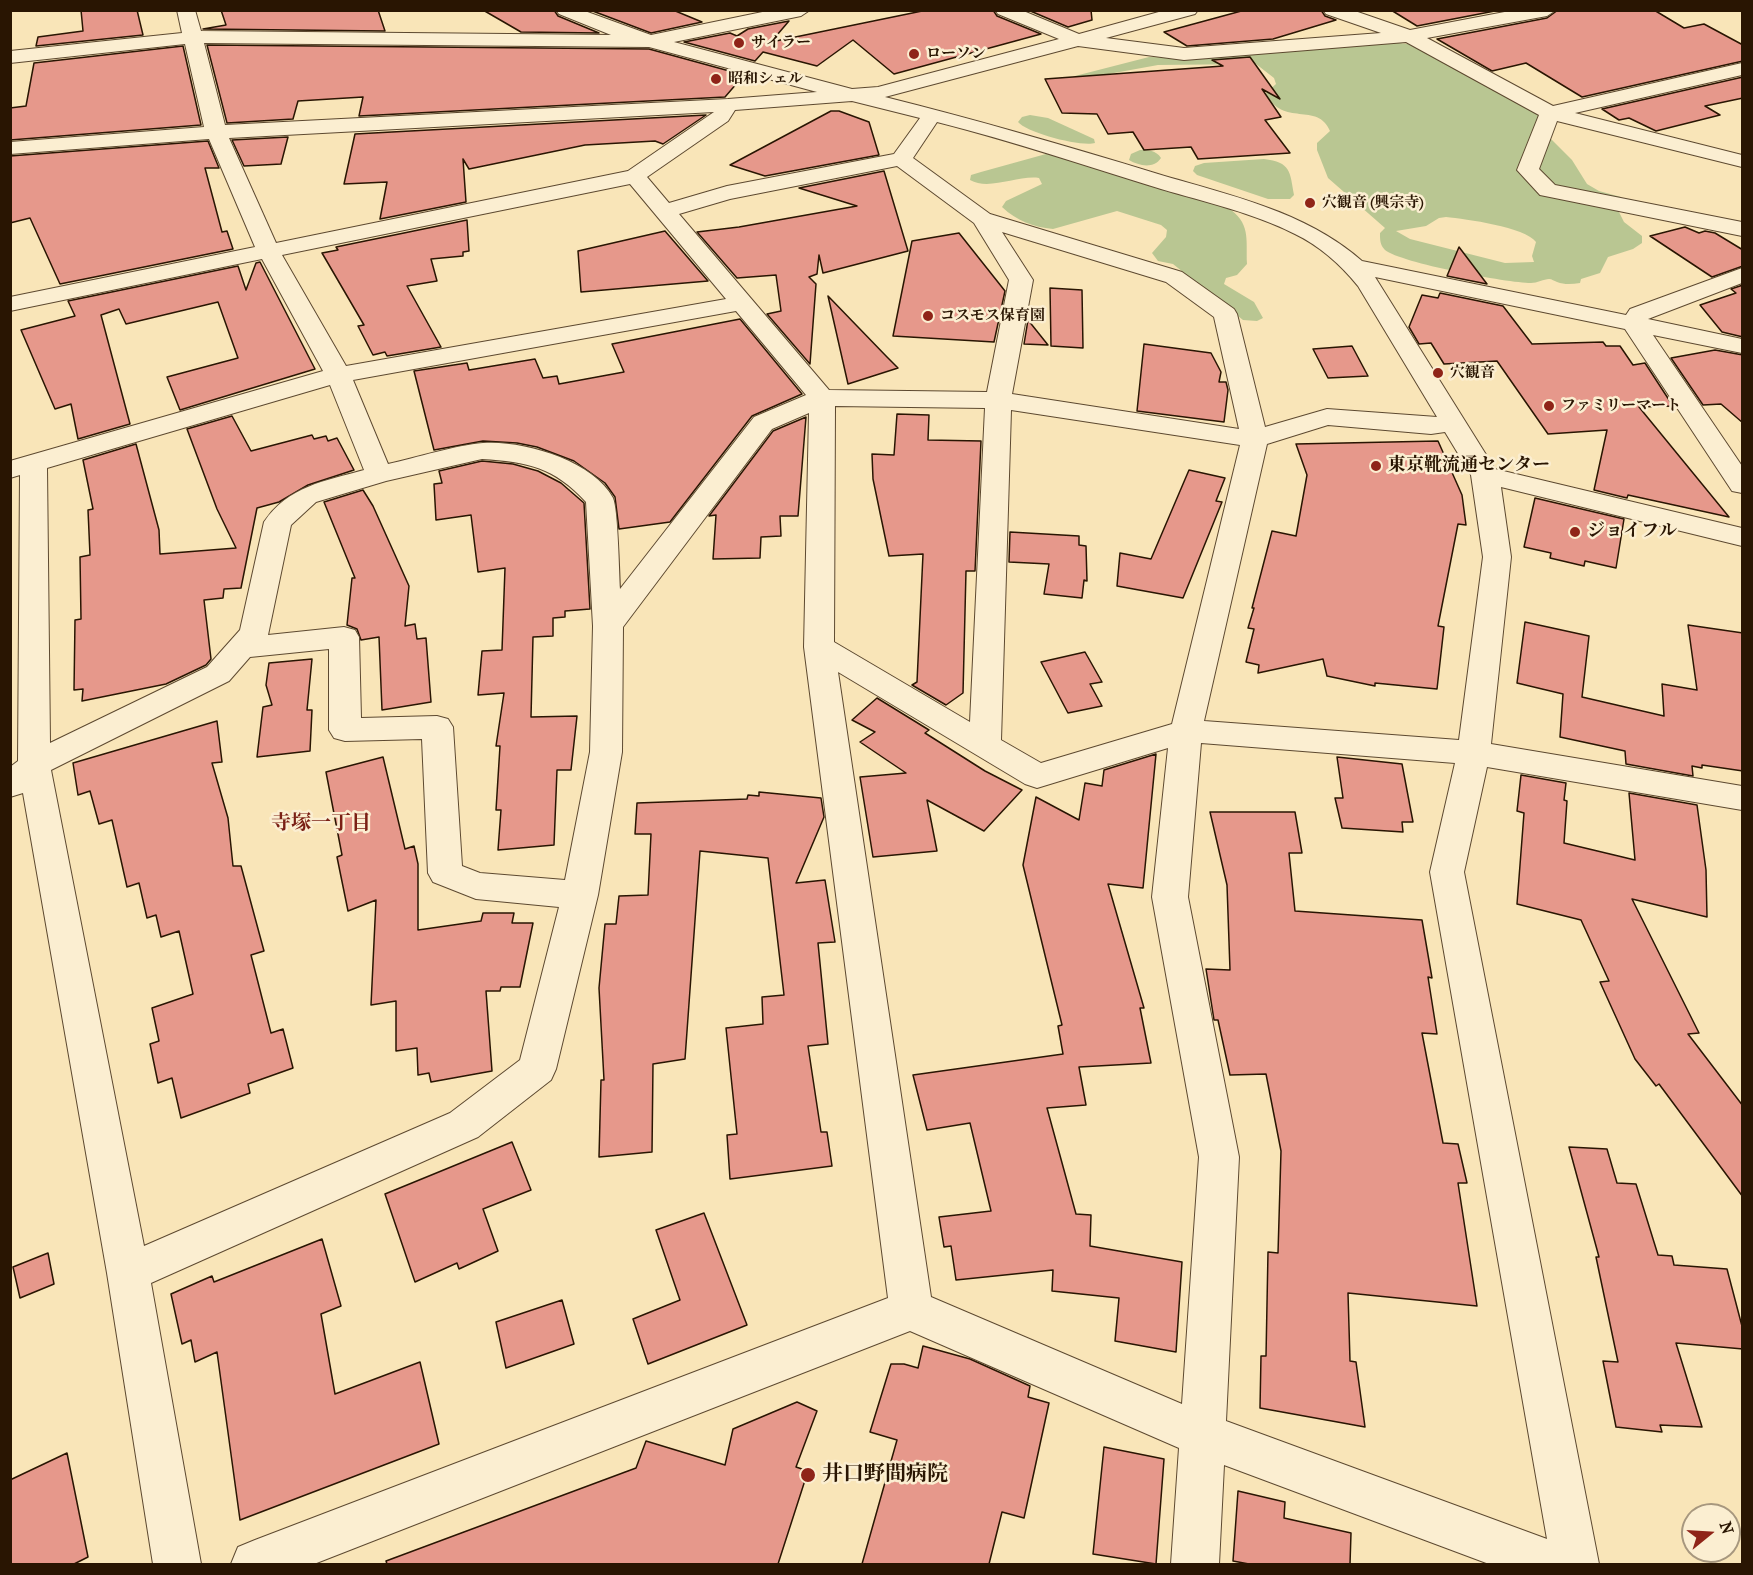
<!DOCTYPE html>
<html>
<head>
<meta charset="utf-8">
<style>
	body { margin:0 }
	#map { position:relative; width:1753px; height:1575px; overflow:hidden; background:#f9e5b8; font-family:"IM FELL French Canon",serif }
	canvas { display:block }
	.frame { position:absolute; inset:0; border:12px solid #291502; pointer-events:none }
	.north { position:absolute; left:1681px; top:1503px; width:60px; height:60px; box-sizing:border-box; background:#fbeed1; border:2px solid #a7977e; border-radius:50%; rotate:72deg; font-size:16px; font-weight:700; line-height:24px; text-align:center; color:#291502 }
	.north::after { content:''; display:block; margin:auto; width:21px; height:27px; background:#8f2418; clip-path:polygon(50% 0,100% 100%,50% 72%,0 100%) }
</style>
</head>
<body>
<div id="map">
<canvas width="1753" height="1575"></canvas>
<div class="frame"></div>
<div class="north">N</div>
</div>
<script>
const g = document.querySelector('canvas').getContext('2d');
g.lineJoin = 'round';
function fill(path, color) { g.fillStyle = color; g.fill(path, 'evenodd'); }
function strokePath(path, color, width, dash) { g.strokeStyle = color; g.lineWidth = width; g.lineCap = dash ? 'butt' : 'round'; g.setLineDash(dash || []); g.stroke(path); }
function write(font, color, halo, rows, align = 'center') {
  g.font = font + ' "IM FELL French Canon","Noto Serif JP",serif'; g.lineWidth = 5; g.setLineDash([]); g.textBaseline = 'middle'; g.strokeStyle = halo; g.fillStyle = color; for (const [text, x, y, turn = 0] of rows) {
    g.save(); g.translate(x, y); g.rotate((+turn || 0) * Math.PI / 180); g.textAlign = isNaN(turn) ? turn : align; if (halo) g.strokeText(text, 0, 0); g.fillText(text, 0, 0); g.restore();
  }
}
const green = new Path2D(`
	M1391,42l25,3 122,69 11,23 23,23 15,24 12,7 22,6 1,5 -4,8 6,12 18,14v7l-9,6 -25,8 -8,16 -19,6 -1,4c-8,1 -15,2 -23,-1 -3,-1 -5,-3 -8,-3 -5,0 -12,4 -18,4 -23,0 -130,-20 -146,-33 -5,-5 -5,-10 -5,-17l5,-5 -57,-50 -11,-28v-7l13,-12c-12,-30 -48,-3 -64,-38l10,-9 -2,-6 -18,-14 -98,1 -88,16 5,-5 74,-19 49,1zM1446,217c20,2 79,10 90,25l-4,14 2,6 -29,1 -95,-24 -14,-8 30,-5 13,-8z
	M1030,115l18,3 46,21 1,4c-14,4 -68,-10 -77,-21l4,-5z
	M1140,150c8,0 16,0 21,8 -7,11 -22,8 -32,2l2,-6z
	M1046,154l11,1 170,52c24,16 19,31 20,57l-10,11 -11,3 -2,6 30,18 9,16 -6,3 -14,-1 -70,-56 -15,-3 -6,-8 14,-16 1,-7 -6,-5 -44,-14 -64,18c-20,-2 -36,-8 -51,-22l4,-6 36,-17 -3,-6c-21,-3 -50,13 -69,2l1,-5 10,-3z
	M1264,159c27,3 26,13 30,36l-4,4h-22l-71,-24 -4,-4 2,-5 9,-3z`);
const building = new Path2D(`
	M81,10h56l6,25 -107,11 2,-9 45,-6z
	M221,10h157l7,21 -182,-2 23,-4z
	M483,10h71l4,6 41,17 -78,-1z
	M590,10h83l29,12 -51,11z
	M927,10h66l4,6 44,18 -147,40 -41,-34 -36,26 -54,-14 -8,9 -71,-19 46,-9 7,3 11,-7 41,-8 -18,21z
	M1028,10h63l1,10 -24,7z
	M1245,10h76l4,6 11,4 -63,19 -86,7 -23,-14z
	M1391,10h109l-83,16z
	M1558,10h96l30,18 20,-4 39,21v16l-161,36 -56,-34 -34,8 -55,-32 110,-21z
	M207,45l442,4 95,26 -19,22 -366,19 4,-19 -65,4 -5,18 -66,4z
	M183,46l18,79 -191,15v-32l16,-2 8,-43z
	M1250,57l30,42 -18,-10 19,28 -16,3 25,33 -92,6 -7,-12 -47,3 -11,-18 -25,2 -11,-20 -35,-1 -17,-34 178,-13 -11,-6z
	M1743,77v21l-38,8 15,9 -64,16 -27,-13 -10,2 -17,-11z
	M831,111h8l30,11 10,33 -114,21 -35,-11z
	M706,115l-43,29 -8,-3 -70,4 -116,24 -6,-10 3,43 -86,17 7,-37 -43,2 11,-50z
	M288,137l-7,27 -37,2 -12,-26z
	M208,141l11,27h-14l17,64 5,-1 6,18 -173,35 -30,-66 -20,5v-67z
	M884,171l24,80 -85,22 -4,-18 -2,19 -8,3 7,7 -6,80 -43,-50 14,-3 -5,-36 -39,3 -40,-46 42,-5 118,-21 -58,-18z
	M467,220l2,31 -6,1v4l-32,3 6,22 -30,5 34,61 -54,9 -2,-4 -12,3 -15,-29 6,-1 -42,-72 16,-3 -2,-3z
	M1685,227l14,6 6,-2 10,2 28,17v16l-31,11 -62,-41z
	M665,231l43,50 -127,11 -3,-41z
	M959,233l46,58 -11,51 -101,-6 19,-95z
	M1459,247l28,37 -40,-8z
	M260,262l55,107 -135,41 -13,-33 71,-19 -20,-56 -92,22 -7,-15 -18,6 29,109 -52,15 -7,-35 -16,5 -34,-79 54,-14 -7,-15 170,-35 8,24 10,-27z
	M1743,285v52l-21,-5 -22,-27 36,-12 -5,-4z
	M1050,288l32,2 1,58 -32,-2z
	M1440,293l63,13 29,38 71,-2 3,4h14l13,19 12,-2 28,43 -34,1 90,110 -101,-22 -1,3 -33,-8 13,-60 -59,4 -51,-73 -53,3 -13,-21 -12,1 -10,-17 13,-32 16,3z
	M828,296l59,61 11,11 -50,16z
	M740,319l62,75 -50,22 -82,106 -51,7 -4,-32 -10,-14 -31,-22 -37,-14 -20,-4 -34,-2 -49,9 -20,-79 53,-8 2,7 66,-11 8,19 14,-2 2,8 65,-12 -12,-28z
	M1028,320l20,25 -24,-1z
	M1144,344l67,9 10,19 -2,10h7l2,8 -4,32 -87,-11z
	M1352,346l16,30 -40,2 -15,-29z
	M1715,350l28,5v68l-22,-19 -18,1 -32,-47z
	M897,414l32,1 -1,25 53,1 -6,130h-9l-3,122 -17,12 -34,-20 5,-3 6,-128 -34,2 -16,-77 -1,-25 22,1z
	M232,416l19,35 61,-16 2,4 12,-3 2,5 9,-3 17,32 -46,15 -29,17 -22,6 -16,80 -17,1 -1,9 -19,2 7,59 -5,6 -40,19 -84,17 1,-12 -9,1 1,-70 6,-1 -1,-62 10,-2 -2,-45 5,-1 -10,-49 53,-16 23,86 1,24 76,-6 -19,-39 -30,-80z
	M806,417l-8,99h-18l1,20 -20,1 -1,21 -47,1 3,-44 -7,1 64,-85z
	M1438,441l24,54 4,30 -8,-1 -20,102 6,1 -7,62 -62,-6v3l-48,-10 -4,-17 -65,14 1,-8 -13,-3 8,-33 -6,-1 6,-20h-2l20,-77 24,5 11,-61 -11,-31z
	M482,461l31,3 25,7 23,12 23,20 6,106 -25,2v6l-12,1v18l-20,1 -2,80 46,-1 -6,54h-14l-3,75 -56,5 3,-40h-5l4,-64h-4l8,-53 -26,2 4,-44 20,-1 3,-82 -27,4 -7,-57 -35,5 -2,-36 8,-1 -3,-12z
	M1189,470l36,8 -9,23 6,1 -39,96 -66,-12 3,-33 31,6z
	M363,490l10,16 36,80 -4,40 10,-2 2,15 9,-1 5,64 -49,8 -3,-73 -18,3 -4,-11 -10,-4 5,-47h3l-31,-76z
	M1535,498l89,21 -8,49 -31,-7 -1,5 -34,-8 1,-5 -27,-6z
	M1010,532l69,4v9l7,1 1,35 -3,-1 -2,18 -38,-4 5,-30 -40,-2z
	M1525,622l64,14 -7,61 82,19 -2,-32 35,6 -9,-65 55,8v138l-41,-6v3l-10,-2 1,10 -67,-12 -1,-13 -65,-14 3,-43 -46,-11z
	M1085,652l17,30 -12,2 12,22 -34,7 -27,-51z
	M312,659l-5,51h5l-2,41 -53,6 6,-50 9,-2 -6,-20 3,-22z
	M877,698l52,32 -4,3 60,38 37,19 -38,41 -57,-31 10,51 -64,6 -13,-80 46,-4 -46,-31 15,-10 -23,-12z
	M217,721l5,41 -10,1 16,55 5,48h8l23,85 -13,4 20,78 12,-4 10,39 -45,16 2,9 -69,25 -9,-40 -14,5 -8,-39 9,-3 -7,-33 41,-14 -14,-63 -18,6 -5,-22 -9,3 -8,-35 -12,4 -15,-67 -13,4 -9,-33 -12,4 -5,-32z
	M1156,754l-13,134 -35,-4 36,124h-4l11,55 -72,4 7,38 -39,3 29,106 15,1 -1,31 92,16 -6,90 -61,-11 4,-43 -67,-7 1,-21 -97,10 -5,-34 -7,1 -5,-30 52,-6 -21,-88 -43,7 -14,-55 150,-21 -5,-28 4,-1 -39,-160 13,-68 43,23 6,-37 17,3 2,-16z
	M383,757l22,92 9,-3 4,18v66l63,-9 2,-8h31l-2,10h21l-13,64h-19l-1,4h-14l6,80 -61,11 -2,-9 -11,2 -1,-27 -21,3v-50l-25,4 5,-105 -28,11 -11,-54 5,-2 -16,-83z
	M1337,757l65,7 11,58h-11l1,10 -61,-4 -7,-30h8z
	M1521,775l45,8 -2,17 3,1 -3,42 71,17 -6,-67 68,12 9,65 1,47 -75,-18 67,134 -11,1 55,72v91l-84,-113 -3,2 -21,-27 -35,-77 9,-1 -28,-61 -64,-16 7,-91 -7,-2z
	M759,792l62,6 3,19 -28,66 29,-3 10,62 -17,1 10,101 -20,2 13,86h6l5,34 -102,13 -3,-44 10,-1 -11,-106 37,-4 -1,-27 22,-2 -16,-137 -68,-7 -15,208 -32,5 -1,88 -53,5 2,-77h3l-5,-92 6,-64h11l3,-28 29,-1 3,-61h-16l2,-31 110,-4 1,-4 11,1z
	M1210,812h85l7,41h-13l6,58 127,9 10,58 -4,-1 9,57 -15,-1 21,110 15,1 9,39h-9l19,123 -129,-13 2,68 6,1 9,65 -105,-19 1,-52h5l2,-104 10,1 3,-102 -15,-77 -36,1 -12,-55h-4l-8,-51 24,1 -3,-85z
	M512,1142l19,48 -48,19 15,42 -39,18 -2,-6 -42,19 -30,-88z
	M1569,1147l38,2 10,34 19,1 22,71 14,1 2,9 53,4 16,61v19l-67,-6 26,84 -42,-2 2,7 -46,-5 -13,-66 15,1 -22,-105h3z
	M704,1213l43,112 -99,39 -15,-45 47,-19 -24,-70z
	M322,1239l19,67 -20,8 14,80 85,-32 19,82 -199,76 -23,-168 -22,10 -4,-22 -9,4 -11,-50 41,-18 2,6z
	M48,1253l6,31 -34,14 -7,-31z
	M562,1300l12,44 -68,24 -10,-46z
	M923,1346l47,13 60,27 -2,11 21,6 -25,115 -22,-6 -13,52h-127l35,-124 -27,-8 21,-68h13l14,4z
	M797,1402l20,9 -21,56 12,4 -30,93h-391l-1,-3 250,-93 10,-27 79,24 8,-36z
	M1104,1447l60,12 -8,105 -63,-10z
	M67,1453l21,104 -14,7h-64v-84z
	M1238,1491l47,11 -1,16 67,15 -1,31h-101l-16,-3z`);
const minor = new Path2D(`
	M177,10h18l6,21 410,4 -52,-21 -3,-4h26l69,25 121,-25h38l-9,6 -127,26 178,47 26,-2 181,-48 -61,-25 -3,-4h26l58,24 87,-24h32l-3,4 -89,24 78,10 197,-15 -55,-19 -3,-4h29l58,20 105,-20h41l-9,6 -120,22 126,68 189,-43v12l-167,38 167,42v12l-185,-46 -18,48 16,16 187,37v14l-202,-41 -23,-25 22,-55 -133,-73 -222,18 -106,-14 -193,51c92,23 182,49 273,77 71,21 147,37 204,87l264,54 4,-6 112,-41v15l-94,36 94,20v14l-89,-18 89,131v27l-10,-2 -107,-162 -250,-52 120,192 247,59v18l-241,-59 10,70 -20,187 251,42v24l-255,-43 -23,105 135,692h-110l-265,-99 -5,99h-48l8,-116 -269,-117 -596,233h-83l7,-17 17,-7 633,-242 -84,-651 5,-234 -37,16 -149,198 -1,125 -24,143 -42,174 -5,11 -73,57 -327,146 50,281h-48l-46,-291 -84,-480 -13,4v-30l8,-6 2,-286 -10,3v-17l313,-90 -61,-112 -252,52v-14l245,-50 -46,-108 -199,15v-12l194,-15 -19,-83 -175,19v-12l172,-18zM204,43l445,4 168,45 -89,7 -503,26zM852,101l68,17 -26,36 -167,32 -58,17 -22,-26 81,-56 7,-11zM714,112l-86,59 -352,72 -47,-105zM937,122c76,19 149,44 224,67 44,13 93,24 134,45 25,12 46,31 63,52l79,131 -110,-8 -62,18 -28,-113 -3,-5 -52,-37 -192,-58 -77,-56zM897,166l77,57 35,57 -22,112 -158,-2 -150,-176 51,-15zM630,184l96,115 -380,67 -64,-111zM1002,232l164,50 48,35 25,112 -227,-35 21,-114zM736,311l70,84 -52,22 -134,172c-1,-16 -2,-80 -7,-91 -20,-38 -91,-58 -130,-55 -27,2 -67,15 -95,21l-35,-84zM330,385l34,85c-39,11 -76,16 -100,52l-24,108 -33,37 -157,76 -3,-275zM835,406l150,2 -15,314 -136,-80zM1011,410l229,35 -68,279 -131,39 -40,-23zM1328,425l103,9 14,-2 26,43 12,82 -24,183 -255,-19 63,-277zM482,459c46,3 72,8 104,43l7,124 -3,126 -25,128 -85,-7 -18,-7 -9,-139 -5,-8 -11,-3 -76,2 -2,-81 -4,-7 -11,-3 -76,8 23,-110 25,-23 70,-21zM329,649v81l5,8 11,3 77,-2 6,134 5,9 43,17 83,8 -39,153 -70,53 -306,133 -93,-476 178,-89 21,-24zM838,672l187,112 12,4 131,-40 -16,149 47,260 -17,247 -251,-107zM1201,743l254,20 -25,109 117,667 -321,-118 13,-264 -51,-260z`);
const markers = [
	[739,43,6,"#8f2418"],
	[914,54,6,"#8f2418"],
	[716,79,6,"#8f2418"],
	[1310,203,6,"#8f2418"],
	[928,316,6,"#8f2418"],
	[1438,373,6,"#8f2418"],
	[1549,406,6,"#8f2418"],
	[1376,466,6,"#8f2418"],
	[1575,532,6,"#8f2418"],
	[808,1475,8,"#8f2418"]
];
const farPoinames = [
	["サイラー",751,43],
	["ローソン",926,54],
	["昭和シェル",728,79],
	["穴観音 (興宗寺)",1322,203],
	["コスモス保育園",940,316],
	["穴観音",1450,373],
	["ファミリーマート",1561,406]
];
const poiNames = [
	["東京靴流通センター",1388,466],
	["ジョイフル",1587,532]
];
const neighbourhoodNames = [
	["寺塚一丁目",321,824]
];
const nearPoinames = [
	["井口野間病院",822,1475]
];
fill(green, '#b9c692');
fill(building, '#e6988b');
strokePath(building, '#291502', 1.5);
strokePath(minor, '#5d4930', 2);
fill(minor, '#fbeed1');
for (const [x, y, r, color] of markers) { const dot = new Path2D(); dot.arc(x, y, r, 0, 2 * Math.PI); g.fillStyle = color; g.fill(dot); strokePath(dot, '#fbeed1', 2); }
write('bold 15px', '#291502', '#fbeed1', farPoinames, 'left');
write('bold 18px', '#291502', '#fbeed1', poiNames, 'left');
write('bold 20px', '#7a1f14', '#fbeed1', neighbourhoodNames);
write('bold 21px', '#291502', '#fbeed1', nearPoinames, 'left');
</script>
</body>
</html>
